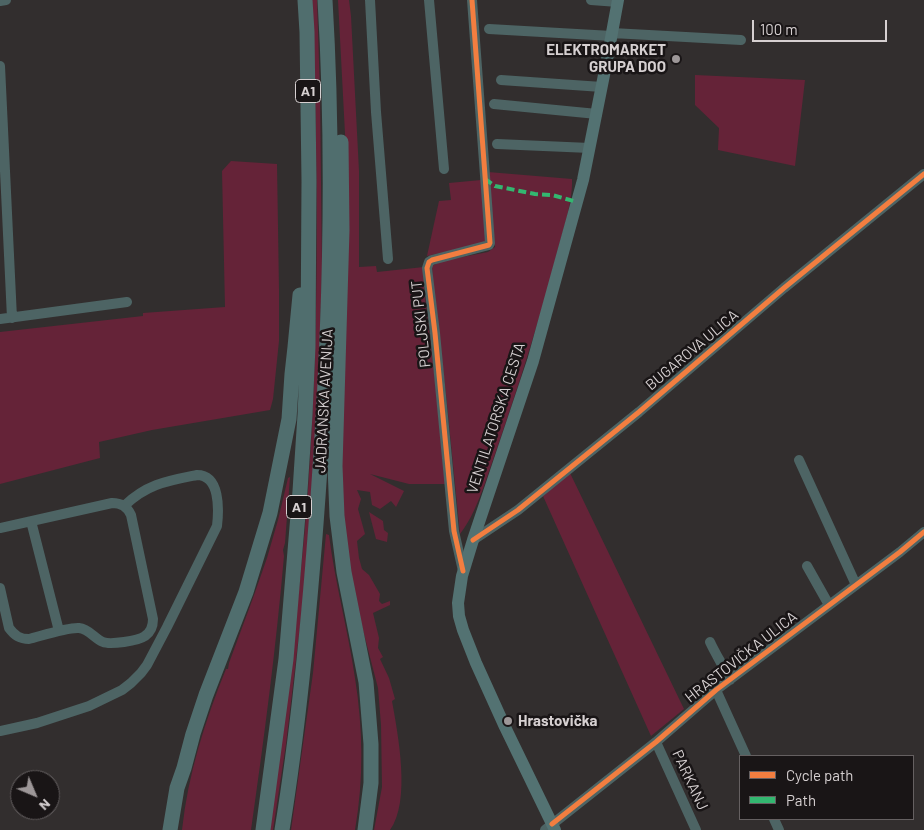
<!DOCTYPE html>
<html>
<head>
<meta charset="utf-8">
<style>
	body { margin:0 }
	#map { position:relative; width:924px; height:830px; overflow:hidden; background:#322e2e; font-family:Barlow,sans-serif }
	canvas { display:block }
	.legend { position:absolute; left:739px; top:755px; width:175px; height:65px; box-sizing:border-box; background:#191516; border:1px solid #656061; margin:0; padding:6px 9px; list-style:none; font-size:15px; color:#d6d0d1 }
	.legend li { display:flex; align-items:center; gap:10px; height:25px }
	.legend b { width:25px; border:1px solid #656061 }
	.north { position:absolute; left:10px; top:770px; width:50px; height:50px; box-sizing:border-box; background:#191516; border:1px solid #656061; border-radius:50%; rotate:135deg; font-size:14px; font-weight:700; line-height:20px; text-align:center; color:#d6d0d1 }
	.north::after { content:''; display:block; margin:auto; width:18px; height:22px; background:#9d9798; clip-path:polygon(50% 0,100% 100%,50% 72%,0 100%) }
	.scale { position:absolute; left:752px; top:20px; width:135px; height:22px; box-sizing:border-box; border:2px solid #d6d0d1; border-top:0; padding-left:6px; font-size:15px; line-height:18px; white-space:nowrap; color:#d6d0d1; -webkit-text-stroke:4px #191516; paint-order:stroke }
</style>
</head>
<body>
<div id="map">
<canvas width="924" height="830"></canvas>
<ul class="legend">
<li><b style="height:6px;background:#f27e40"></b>Cycle path</li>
<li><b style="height:6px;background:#33b770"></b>Path</li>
</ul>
<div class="north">N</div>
<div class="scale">100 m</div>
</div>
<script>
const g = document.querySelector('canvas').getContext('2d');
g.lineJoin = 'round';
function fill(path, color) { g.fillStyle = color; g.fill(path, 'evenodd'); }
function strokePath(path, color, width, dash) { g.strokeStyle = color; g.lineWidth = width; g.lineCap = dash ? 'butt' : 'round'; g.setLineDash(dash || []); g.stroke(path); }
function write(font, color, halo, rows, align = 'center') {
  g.font = font + ' Barlow,sans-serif'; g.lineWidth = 5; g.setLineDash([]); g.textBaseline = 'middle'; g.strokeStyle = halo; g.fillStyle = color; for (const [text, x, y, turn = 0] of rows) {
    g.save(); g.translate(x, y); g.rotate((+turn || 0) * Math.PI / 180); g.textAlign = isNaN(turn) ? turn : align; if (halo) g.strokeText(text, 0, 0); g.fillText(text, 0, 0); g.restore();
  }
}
const green = new Path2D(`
	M312,0h5l3,93 2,176 -5,149 -14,183 -17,143 -13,86h-4c14,-113 31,-227 39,-341 12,-163 10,-326 4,-489z
	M338,0h11l2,16 8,155v96l17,-1 1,6 47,-5v22l11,91 10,104h-36l-39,-10 34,17 -8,16 -5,-6 -11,8 -8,-4 -2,-13 -13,-2 4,9 -3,10 7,25 -8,7 2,17 3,11 7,6 11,19 -1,7 3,3 8,-3v4l-17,8 6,25 -1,10 5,9 -3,2 9,19 6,21 -3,2c6,34 19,100 -2,129h-16l8,-43 -1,-62 -3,-37 -27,-104 -10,-89 7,-304z
	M695,75l110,5 -10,86 -77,-16 1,-22 -24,-23z
	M231,161l46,3 2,126v51l-6,58 -3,11 -118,20 -53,12 1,16 -100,26v-152l143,-16v-3l82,-6 -3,-136z
	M488,172l84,7c1,25 -11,57 -17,82 -20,76 -45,150 -71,225 -6,16 -13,34 -24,48l-14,-140 -13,-110 -1,-18 10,-5 46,-9 7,-5z
	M481,180l6,61 -3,2 -57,13 12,-55 12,-1 -2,-17z
	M570,473l114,236 -33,27 -108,-240z
	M290,477l-5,66 -2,7 1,6c-8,92 -20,183 -33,274h-69c6,-56 23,-109 44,-161h2l1,-6 24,-65 14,-40 11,-38 10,-42z
	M369,512l14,9 1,9 4,3 -1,9 -11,-3z
	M326,534l3,1c6,48 19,95 26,143 8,50 9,101 0,152h-64l22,-157z`);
const minor = new Path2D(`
	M370,0l6,112 12,147
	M429,0l15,169
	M591,0l27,2
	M0,1l6,-1
	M489,29l123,7
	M612,33l129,7
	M0,66l12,252
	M501,80l101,7
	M494,104l103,10
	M497,144l93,4
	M0,319l127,-17
	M799,460l57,125
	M31,521l28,110
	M0,528l112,-25c9,0 15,3 19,12l22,104c0,7 -2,13 -8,17 -7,5 -35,9 -42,6 -9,-4 -14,-13 -24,-14 -11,-1 -38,8 -50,11 -9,0 -14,-3 -20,-11l-9,-40
	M473,540l45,-30 121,-98 145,-124 140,-114
	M807,566l22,39
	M463,571l-9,-40 -19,-198 -8,-65 2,-6 3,-2 57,-15 1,-2 -18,-243
	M710,642c6,13 14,25 20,38
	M716,690l30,66
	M0,731l37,-8 52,-17 33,-16 9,-7 10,-10 6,-8 20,-38 50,-101c2,-17 3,-51 -20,-51 -30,6 -50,9 -73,31
	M656,742l40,88
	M774,819l5,11
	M545,830l111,-88 60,-52 184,-138 24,-20`);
const major = new Path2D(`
	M555,830l-50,-103 -29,-64 -13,-33 -4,-14 -1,-13 4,-27 11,-36 60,-179 50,-181 24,-120 11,-60`);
const highway = new Path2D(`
	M341,142l1,88 -7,236 2,50 7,56 22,110 5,62v39l-6,47
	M170,830l7,-42 7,-20 9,-34 13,-39 40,-103 24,-79 19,-94 3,-45 3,-27 5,-52
	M263,830l23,-171 14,-168 5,-76 3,-69 1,-165 -2,-149 -2,-32
	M282,830c18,-110 28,-221 36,-333 12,-165 17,-331 7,-497`);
const quiet = new Path2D(`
	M485,179l10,7 40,8 17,1 25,7`);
const cycleway = new Path2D(`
	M473,540l45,-30 121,-98 145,-124 140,-114
	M463,571l-9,-40 -19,-198 -8,-65 2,-6 3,-2 57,-15 1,-2 -18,-243
	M552,824l104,-82 60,-52 184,-138 24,-20`);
const markers = [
	[676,59,5,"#9d9798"],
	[508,721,5,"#9d9798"]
];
const shields = [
	[308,91,25],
	[299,507,25]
];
const shieldNames = [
	["A1",308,91],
	["A1",299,507]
];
const poiNames = [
	["ELEKTROMARKET",666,50],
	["GRUPA DOO",666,67],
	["Hrastovička",518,721,"left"]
];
const streetNames = [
	["POLJSKI PUT",421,324,-96],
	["BUGAROVA ULICA",692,350,-40],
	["JADRANSKA AVENIJA",324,401,-87],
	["VENTILATORSKA CESTA",496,418,-72],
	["HRASTOVIČKA ULICA",741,657,-38],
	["PARKANJ",690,780,65]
];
fill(green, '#652338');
strokePath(minor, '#4d6464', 10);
strokePath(major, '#537272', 12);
strokePath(highway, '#506e6e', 15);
strokePath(quiet, '#33b770', 4, [8, 4]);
strokePath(cycleway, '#f27e40', 5);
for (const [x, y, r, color] of markers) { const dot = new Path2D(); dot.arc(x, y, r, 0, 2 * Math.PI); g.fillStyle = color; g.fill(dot); strokePath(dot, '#191516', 2); }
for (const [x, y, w] of shields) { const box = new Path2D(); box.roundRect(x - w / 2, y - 11.5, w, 23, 4); g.fillStyle = '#191516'; g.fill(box); strokePath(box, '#d6d0d1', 1); }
write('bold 14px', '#d6d0d1', null, shieldNames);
write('bold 15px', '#d6d0d1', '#191516', poiNames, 'right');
write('15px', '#d6d0d1', '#191516', streetNames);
</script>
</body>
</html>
